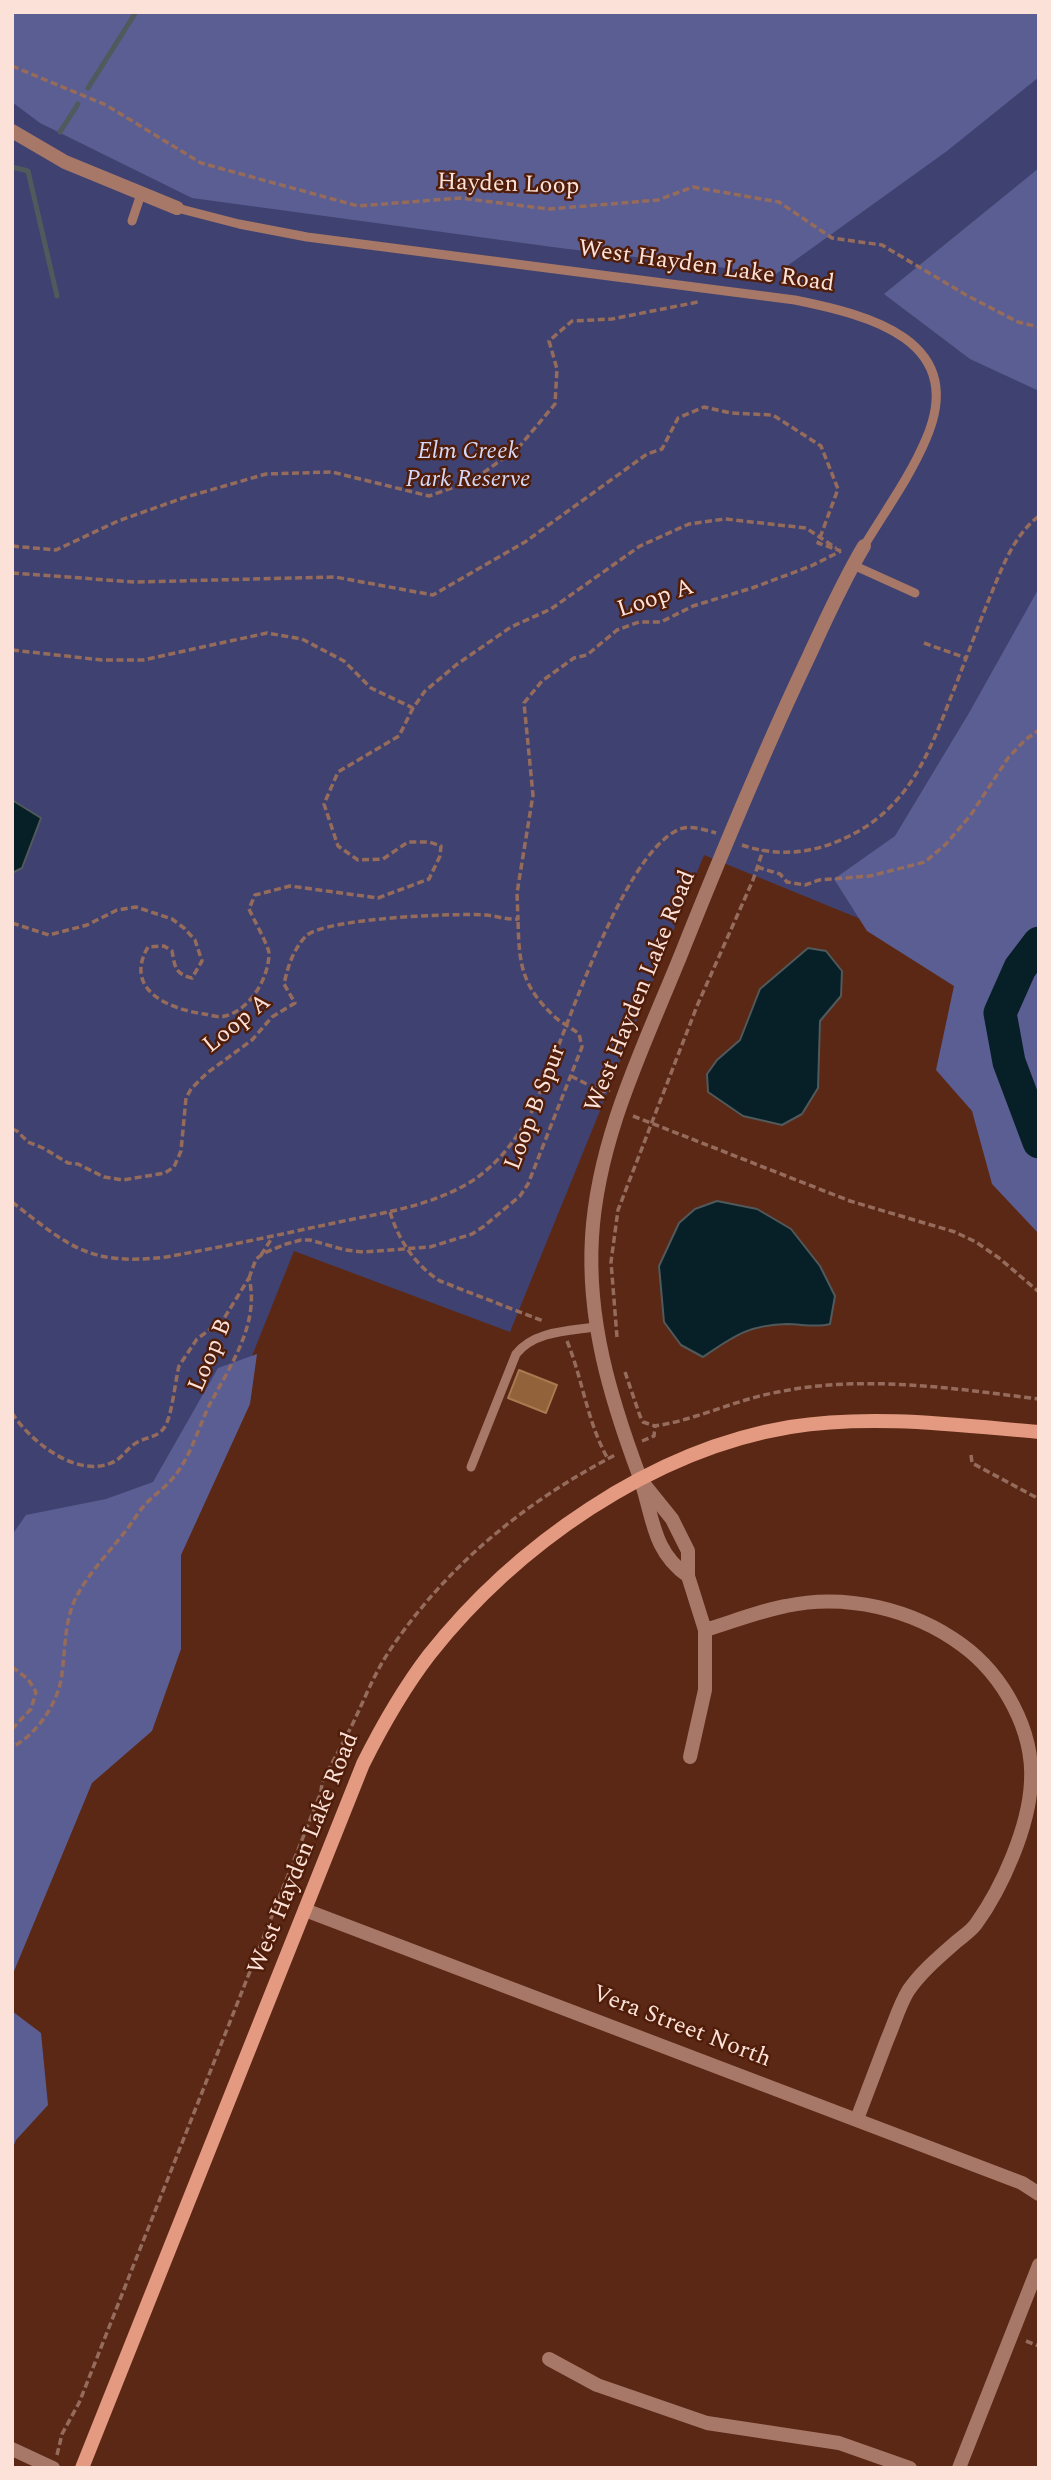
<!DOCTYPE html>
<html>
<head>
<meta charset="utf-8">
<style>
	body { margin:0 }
	#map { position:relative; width:1051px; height:2480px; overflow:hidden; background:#5b2815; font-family:Spectral,serif }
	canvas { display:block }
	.frame { position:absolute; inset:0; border:14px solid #fbe1d7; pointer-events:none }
</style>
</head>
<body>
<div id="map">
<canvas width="1051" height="2480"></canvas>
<div class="frame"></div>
</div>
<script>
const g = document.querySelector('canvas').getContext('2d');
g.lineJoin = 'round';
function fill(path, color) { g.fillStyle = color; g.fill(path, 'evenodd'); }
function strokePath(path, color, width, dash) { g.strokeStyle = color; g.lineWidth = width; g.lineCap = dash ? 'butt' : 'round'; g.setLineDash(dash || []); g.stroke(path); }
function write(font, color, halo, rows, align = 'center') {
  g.font = font + ' Spectral,serif'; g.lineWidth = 5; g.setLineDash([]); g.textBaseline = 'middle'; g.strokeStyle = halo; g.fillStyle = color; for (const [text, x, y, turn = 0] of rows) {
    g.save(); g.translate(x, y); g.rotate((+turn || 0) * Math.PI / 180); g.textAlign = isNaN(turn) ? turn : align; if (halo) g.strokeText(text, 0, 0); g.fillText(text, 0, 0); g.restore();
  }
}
const green = new Path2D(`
	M12,12h1027v980l-335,-137 -194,477 -216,-81 -282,704z`);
const forest = new Path2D(`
	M12,12h1027v65l-92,74 -171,123 -216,-26 -368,-50 -152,-75 -28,-21z
	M1039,168v223l-69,-32 -86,-65z
	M1039,588v646l-47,-50 -20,-73 -36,-41 18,-84 -87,-55 -33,-52 61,-43 74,-123z
	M257,1354l-7,50 -69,151v94l-29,82 -60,52 -80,193v-441l14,-20 80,-16 47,-17 65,-114z
	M12,2011l29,22 7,72 -32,35 -4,10z`);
const water = new Path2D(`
	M12,800l29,18 -19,50 -10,5z
	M808,948l18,3 16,20 -1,25 -21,25 -2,67 -16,26 -20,11 -39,-9 -35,-24 -1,-18 10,-14 23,-20 20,-51z
	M717,1201l40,8 34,20 29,37 15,30 -5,28c-15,4 -28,0 -43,0 -39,1 -53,12 -84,33l-22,-12 -17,-23 -5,-56 20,-43 16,-14z`);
const stream = new Path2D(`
	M88,88l48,-76
	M60,132l18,-28
	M12,167l16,4 29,125`);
const river = new Path2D(`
	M1039,943l-19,25 -20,45 9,49 30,80`);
const building = new Path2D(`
	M519,1370l38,15 -11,28 -38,-15z`);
const path = new Path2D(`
	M12,66l94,39 95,58 157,43 102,-8 89,11 109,-9 35,-13 86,15 53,36 50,7 84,50 52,27 21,5
	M12,546l44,4 62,-29 65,-23 83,-24 66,-2 97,24 43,-15 47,-34 36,-43 2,-35 -8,-28 23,-20 40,-2 86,-17
	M12,573l123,9 200,-5 98,18 92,-53 122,-88 15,-5 16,-31 26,-11 27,6 42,2 48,31 17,43 -20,54 23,8
	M924,643l42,15
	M12,650l90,10h41l124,-27 35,6 42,22 27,27 42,20 12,-17 31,-26 55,-38 40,-18 89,-63 49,-22 36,-5 81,9 30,20
	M742,845c31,11 65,9 94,-3 67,-27 89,-78 113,-140 15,-37 28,-74 43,-110 11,-27 23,-58 47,-76
	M757,867l23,7 7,8 18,3 14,-5 51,-4 55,-14 21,-18 24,-28 38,-58 17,-18 14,-10
	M12,923l37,12 38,-10 30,-15 19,-3 36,12 12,9 11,12 7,21 -10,17c-17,-4 -17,-11 -20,-27l-8,-5 -16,1c-25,43 21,62 56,67 6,1 15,4 21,2 25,-6 44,-38 44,-63 0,-6 -16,-35 -20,-44l6,-14 35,-9 88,12 51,-19 11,-23 1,-10 -12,-4h-21l-25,17 -25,1 -20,-14 -14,-42 14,-32 61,-36 14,-28
	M571,1076l31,16 8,-2
	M633,1116l217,85 105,31 21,10 23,16 40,34
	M12,1129l5,2 11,11 15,6 25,15 10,1 26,13 19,3 42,-7 9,-6 7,-16 5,-53 5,-9 16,-16 45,-33 20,-23 23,-14 -11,-19c4,-18 9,-34 22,-48 19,-18 150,-23 180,-21 11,1 20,5 32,4l-1,-26 16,-98 -9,-92 18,-22 32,-23 13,-3 30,-25 22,-8h22l32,-16 59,-18 59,-22 30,-15
	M12,1202c58,45 77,64 154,55 56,-10 112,-22 168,-34 47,-10 96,-16 138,-42 26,-17 44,-41 59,-68 30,-62 88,-259 149,-284 11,-4 25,1 36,4
	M390,1212c9,29 25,53 50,69l103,40
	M261,1255l11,-17
	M249,1278l7,-19 8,-6 22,-9 15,-4h9l35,10 18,2 67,-5 42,-13 11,-7 37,-31 8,-12 54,-137 -3,-13c-7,-6 -16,-10 -23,-16 -35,-32 -37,-54 -38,-99
	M617,1337l-6,-75 7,-52 79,-204 56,-126 10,-30
	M567,1341c16,39 20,81 41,118
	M625,1372l15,44 3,6 12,4c40,-6 78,-25 118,-33 90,-19 176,-5 266,6
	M12,1413c18,28 64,65 99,50 11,-4 15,-14 25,-20 9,-6 21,-5 28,-15 8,-10 11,-47 15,-62l18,-27 26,-19 26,-42c11,44 -18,87 -38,124 -13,25 -19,53 -38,76 -9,11 -21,18 -30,29 -7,8 -12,18 -19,26 -15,19 -33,38 -45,59 -16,26 -13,60 -18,88 -5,26 -26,56 -49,67
	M642,1441l12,-5 1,-10
	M971,1455l1,8 67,36
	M12,1667l16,12 8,13 -5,17 -19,20
	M1026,2341l13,5
	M57,2455l5,-21 17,-31 242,-611 1,-9c10,-21 22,-41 32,-62 11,-23 21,-49 36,-71 57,-85 136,-149 227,-196`);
const lane = new Path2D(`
	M177,208l62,16 68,13 488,63c74,15 174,40 131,139 -16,38 -41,72 -62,107
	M132,221l9,-27
	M853,565l62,28
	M471,1467l45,-113c18,-23 52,-23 79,-27`);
const street = new Path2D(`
	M12,131l53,31 112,46
	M643,1483l29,36 16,32v25l17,54v60l-15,67
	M688,1576c-37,-25 -35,-63 -49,-101 -29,-78 -52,-155 -47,-238 6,-101 53,-193 90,-285 40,-100 81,-199 127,-296 17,-37 34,-75 55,-110
	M705,1630c27,-8 54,-19 81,-24 60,-13 127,3 176,39 41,30 72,85 69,137 -2,45 -29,106 -55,142 -5,7 -13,12 -20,18 -17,15 -35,30 -48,49 -9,15 -14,33 -21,49 -10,26 -20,53 -30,79
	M305,1910l717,273 17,11
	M549,2359l48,26 110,38 132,20 71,25
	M12,2449l41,19
	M959,2468l80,-203`);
const secondary = new Path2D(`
	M82,2468l281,-704c19,-38 40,-75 66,-109 86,-109 222,-205 361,-228 82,-13 166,-2 249,5`);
const streetNames = [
	["Hayden Loop",508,186,2],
	["West Hayden Lake Road",706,268,8],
	["Loop A",656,600,-18],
	["West Hayden Lake Road",642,992,-68],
	["Loop A",238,1025,-39],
	["Loop B Spur",537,1108,-69],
	["Loop B",212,1356,-67],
	["West Hayden Lake Road",305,1854,-68],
	["Vera Street North",681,2028,21]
];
const parkNames = [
	["Elm Creek",468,453],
	["Park Reserve",468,481]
];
fill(green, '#3f4270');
fill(forest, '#5b5e93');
fill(water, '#071f26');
strokePath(water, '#50595b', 2);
strokePath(stream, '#50595b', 5);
strokePath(river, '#071f26', 33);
fill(building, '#92633b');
strokePath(building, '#a97a52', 2);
strokePath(path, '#956b5c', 3.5, [7, 3.5]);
strokePath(lane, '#a77867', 9);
strokePath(street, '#a77867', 14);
strokePath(secondary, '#e49a80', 14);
write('24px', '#fbe1d7', '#4f1d0a', streetNames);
write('italic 24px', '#d5d9f9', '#4f1d0a', parkNames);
</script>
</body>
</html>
